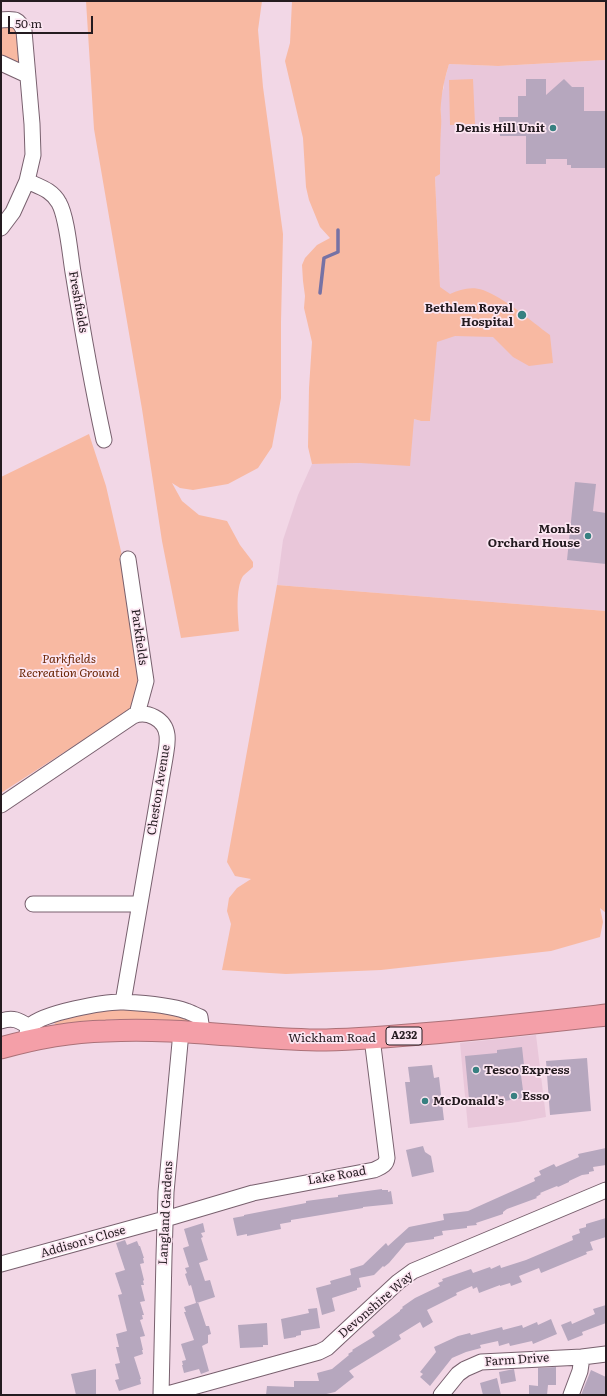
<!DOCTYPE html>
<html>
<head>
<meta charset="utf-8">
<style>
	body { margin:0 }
	#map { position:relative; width:607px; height:1396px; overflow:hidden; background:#f2d7e6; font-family:Literata,serif }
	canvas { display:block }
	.frame { position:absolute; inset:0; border:2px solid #241b20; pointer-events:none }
	.scale { position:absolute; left:8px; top:16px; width:85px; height:18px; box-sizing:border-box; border:2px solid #241b20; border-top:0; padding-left:5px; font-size:12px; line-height:14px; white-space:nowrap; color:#241b20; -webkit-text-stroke:3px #fce6f2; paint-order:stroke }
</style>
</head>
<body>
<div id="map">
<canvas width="607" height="1396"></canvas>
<div class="frame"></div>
<div class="scale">50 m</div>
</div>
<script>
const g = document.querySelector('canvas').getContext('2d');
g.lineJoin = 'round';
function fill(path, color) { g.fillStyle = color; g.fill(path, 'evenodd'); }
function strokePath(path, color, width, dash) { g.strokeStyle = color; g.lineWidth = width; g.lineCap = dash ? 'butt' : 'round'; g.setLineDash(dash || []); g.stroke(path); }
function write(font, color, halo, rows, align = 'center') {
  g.font = font + ' Literata,serif'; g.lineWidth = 3.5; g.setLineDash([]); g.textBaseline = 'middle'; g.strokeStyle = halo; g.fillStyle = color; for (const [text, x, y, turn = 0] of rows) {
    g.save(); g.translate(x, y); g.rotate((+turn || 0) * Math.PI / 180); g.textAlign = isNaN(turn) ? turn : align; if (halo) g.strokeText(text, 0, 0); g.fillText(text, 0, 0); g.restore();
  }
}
const built = new Path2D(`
	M606,60v551l-329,-26 6,-45 15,-45 14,-31 48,-1 54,-44 7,2h9l10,-133 -5,-111 6,-50v-31l3,-9v-5l5,-18 49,2z
	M536,1035l10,82 -28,5 -50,6 -8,-85z`);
const green = new Path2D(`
	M86,1h176l-4,29 5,57 20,147 -2,88v76l-9,49 -14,21 -30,16 -35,6 -13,-2 -8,-5 10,18 17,14 28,6 13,24 13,17v5c-3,3 -7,6 -10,9 -8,13 -5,40 -4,55l-58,7 -19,-97 -20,-132 -48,-280z
	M292,1h314v59l-108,6 -49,-2c-4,13 -7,26 -8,39 -1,8 1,17 0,25 -1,15 -1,30 -1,46l-5,3 5,110 10,7c10,-5 22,-8 33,-4 22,8 48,31 67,45l3,28 -24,3 -16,-9 -20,-20 -38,-1 -18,6 -7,79h-9l-7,-2 -4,47 -50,-3 -48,1 -4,-17 1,-59 3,-46 -8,-34 1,-12 -2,-15 -1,-16 3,-7 12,-13 13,-7 -10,-11 -11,-27 -3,-13 -3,-49 -18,-77 5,-18z
	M1,24l16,2 5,37 -3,4 -18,-8z
	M473,79l2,45 -25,1 -1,-45z
	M89,434l17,52 17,74 18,121 -10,28 -130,84v-316z
	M277,585l329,26v302l-6,-5 3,14 -3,15 -49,14 -170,19 -95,4 -64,-4 9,-46 -4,-13 2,-13 8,-10 14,-9 -16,-3 -8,-14z
	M106,1009c27,0 58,1 83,11l-1,2c-44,-5 -88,-4 -132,3l-2,-2 28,-9z`);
const stream = new Path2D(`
	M320,293l4,-35 14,-6v-22`);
const building = new Path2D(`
	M526,79h20v16l18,-16 8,8h12v24h22v57h-35v-3h-4v-6h-21v5h-20v-28h-26l-1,-19h19v-21h8z
	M575,482l21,2 -3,27 13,2v51l-39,-4z
	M522,1047l3,27 -4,1 3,23 -20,3v-5l-35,3 -4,-43 32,-3v-3z
	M587,1058l4,53 -41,4 -4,-54z
	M432,1065l2,13 5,-1 5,43 -34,4 -5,-42h5l-2,-15z
	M423,1146l2,6 6,4 3,16 -22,5 -6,-27z
	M606,1148v17l-13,2 1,4 -5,1v2l-7,1 -13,6v1l-11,5 -1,-1 -17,7 1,1 -5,3 1,1 -30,11 -4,3v2l-27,9 1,2 -10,1v2l-25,3 1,4 -9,2v2l-28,4 -17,20 -5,4 -1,-1 -9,9 -15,3 2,9 -4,1v2l-25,8 3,13 -13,4 -6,-27 15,-4 -1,-3 21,-6 -1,-6 13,-4 23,-22 2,3 21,-19 35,-7 -1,-6 25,-3 67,-30 -1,-3 7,-3 -2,-4 15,-7 2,3 23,-10 -1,-3z
	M382,1189v1h6v2l3,-1 2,13 -30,3v1l-72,12v2l-11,2 1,5 -34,7v-2l-10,2 -4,-18 11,-2v-1l62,-12v-2l23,-3 9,-1v-2z
	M606,1218v19l-16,5 3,8 -7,2 1,2 -46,19 -2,-5 -20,8 3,6 -11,4 -1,-3 -10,3v-1l-21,8 -2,-6 -4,2 -1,-3 -16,7 1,2 -30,15 6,12 -10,6 -3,-6 -21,13 2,4 -52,32 5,6 -19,15 -13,3h-56l1,-9 27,1v-6h25l-2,-8 15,-4 17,-14 -1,-1 5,-3 -1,-1 23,-14 -3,-4 28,-21v-1l3,-2 -1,-1 13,-9 25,-12 -2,-3 5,-2 -1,-2 29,-10 2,4 17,-6 1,2 9,-4 1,3 25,-8 47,-20 -1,-4 8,-3 -1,-4 7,-2v-3z
	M203,1223l2,9 -4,1 2,4 -2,1 7,22 -9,3 6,18 5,-1 5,17 -18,6 1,-1 8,24h3l2,8 -3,1v8l-6,3 7,25 -8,3 -2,-5 -15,4 -2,-8h1l-1,-4 4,-1 -5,-16 13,-4 -10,-28h2l-2,-5 12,-4 -5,-18 -2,1 -4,-12 2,-1 -2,-5 4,-1 -6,-19 6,-2 -5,-17z
	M125,1240l2,5 10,-4 2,5h1l4,12h-1l1,5 -4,1 4,16 -1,1 1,4h-3l4,16 -5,1 4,13h-2l1,4 -3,1 5,16 -5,1 3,13h-1l1,4 -9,3 7,22h-1l1,5 -22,7 -4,-11 4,-1 -4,-15 5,-1 -4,-16h3l-3,-13 11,-3 -9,-36 4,-1 -7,-21 10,-3 -9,-27z
	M606,1305v18l-24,9 1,3 -15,6 -7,-16 10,-4 1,3 23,-10 -2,-5z
	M317,1308l3,20 -19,3v4l-5,1v1l-12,2 -3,-20 28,-6 -1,-4z
	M551,1319l6,15 -24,10 -1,-3 -22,5 -1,-3 -10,3 -1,-5 -18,4 1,3 -15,4 -14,6 -22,28 -10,-9 3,-3 -3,-2 16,-20 -2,-5 24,-11 12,-3 1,2 31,-8 1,3 19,-5 1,3 14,-6 1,3z
	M267,1323l1,22h-5v2l-23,1 -2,-23z
	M556,1367v18h-8l-1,10h-18v-10l9,1v-18z
	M96,1369v25l-20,1 -5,-21z
	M514,1369l2,12 -15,3 -2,-12z
	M591,1370l15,7v18h-25z
	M497,1378l4,17h-18l-3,-12z`);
const minor = new Path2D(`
	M1,20c14,-1 17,-2 23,11l8,93 1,31 -6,26 -14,31 -12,16
	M1,63l26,12
	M27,181c13,6 25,9 32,22 8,14 11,51 14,69 9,56 19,113 31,168
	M128,559l18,122 -9,33
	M1,805l132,-89c14,-6 32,3 34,19 1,8 -1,16 -2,23l-42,244
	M33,904h107
	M1,1021c12,-4 18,-1 28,6
	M28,1041c-1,-5 -2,-10 2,-15 12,-13 76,-25 94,-24 18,1 46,3 62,9 4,1 9,4 14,6l1,7v9
	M1,1264l171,-47 81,-24 121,-23c6,-3 12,-4 13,-12l-15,-120
	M161,1395l3,-139 2,-64 15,-160
	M164,1395l155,-43 8,-4 71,-66 15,-11 193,-81
	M441,1395l17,-21 7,-5 16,-7 101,-5
	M571,1395l9,-24 2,-14 24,-3`);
const highway = new Path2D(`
	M1,1048c35,-10 69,-16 105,-17 71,-4 141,8 211,9 35,0 69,-3 104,-6 62,-5 123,-12 185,-19`);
const markers = [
	[553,128,4,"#378081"],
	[522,315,5,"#378081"],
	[588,536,4,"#378081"],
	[476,1070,4,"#378081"],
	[514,1096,4,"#378081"],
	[425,1101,4,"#378081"]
];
const shields = [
	[404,1036,36]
];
const shieldNames = [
	["A232",404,1036]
];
const poiNames = [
	["Denis Hill Unit",545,128],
	["Bethlem Royal",513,308],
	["Hospital",513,322],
	["Monks",580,529],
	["Orchard House",580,543],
	["Tesco Express",484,1070,"left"],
	["Esso",522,1096,"left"],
	["McDonald's",433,1101,"left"]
];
const streetNames = [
	["Freshfields",78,302,80],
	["Parkfields",139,637,82],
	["Cheston Avenue",159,790,-81],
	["Wickham Road",332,1038],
	["Lake Road",337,1176,-10],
	["Langland Gardens",166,1213,-87],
	["Addison's Close",83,1242,-16],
	["Devonshire Way",376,1305,-41],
	["Farm Drive",517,1360,-4]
];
const parkNames = [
	["Parkfields",69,659],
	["Recreation Ground",69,673]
];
fill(built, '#e9c7da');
fill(green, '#f8b9a2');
strokePath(stream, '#7672a5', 3.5);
fill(building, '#b6a7be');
strokePath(minor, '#78606e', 17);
strokePath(highway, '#ab7178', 23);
strokePath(minor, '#fff', 15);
strokePath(highway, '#f49fa8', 21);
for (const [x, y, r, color] of markers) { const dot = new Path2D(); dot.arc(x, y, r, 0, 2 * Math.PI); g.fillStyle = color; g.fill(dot); strokePath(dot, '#fce6f2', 1.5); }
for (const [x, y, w] of shields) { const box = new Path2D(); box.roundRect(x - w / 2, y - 9, w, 18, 3); g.fillStyle = '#fce6f2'; g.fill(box); strokePath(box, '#241b20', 1); }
write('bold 11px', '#241b20', null, shieldNames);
write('bold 12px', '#241b20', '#fce6f2', poiNames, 'right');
write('12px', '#241b20', '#fce6f2', streetNames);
write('italic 12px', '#6b2606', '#fce6f2', parkNames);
</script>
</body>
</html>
